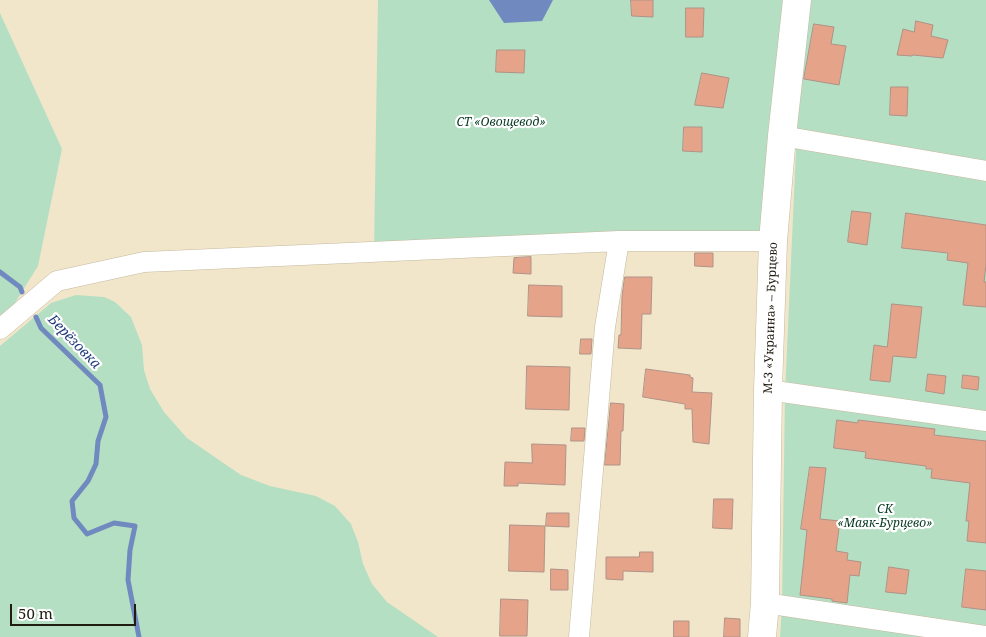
<!DOCTYPE html>
<html>
<head>
<meta charset="utf-8">
<style>
	body { margin:0 }
	#map { position:relative; width:986px; height:637px; overflow:hidden; background:#f1e6ca; font-family:"Noto Serif",serif }
	canvas { display:block }
	.scale { position:absolute; left:10px; top:604px; width:126px; height:22px; box-sizing:border-box; border:2px solid #201c12; border-top:0; padding-left:6px; font-size:15px; line-height:18px; white-space:nowrap; color:#201c12; -webkit-text-stroke:4px #fff; paint-order:stroke }
</style>
</head>
<body>
<div id="map">
<canvas width="986" height="637"></canvas>
<div class="scale">50 m</div>
</div>
<script>
const g = document.querySelector('canvas').getContext('2d');
g.lineJoin = 'round';
function fill(path, color) { g.fillStyle = color; g.fill(path, 'evenodd'); }
function strokePath(path, color, width, dash) { g.strokeStyle = color; g.lineWidth = width; g.lineCap = dash ? 'butt' : 'round'; g.setLineDash(dash || []); g.stroke(path); }
function write(font, color, halo, rows, align = 'center') {
  g.font = font + ' "Noto Serif",serif'; g.lineWidth = 4.5; g.setLineDash([]); g.textBaseline = 'middle'; g.strokeStyle = halo; g.fillStyle = color; for (const [text, x, y, turn = 0] of rows) {
    g.save(); g.translate(x, y); g.rotate((+turn || 0) * Math.PI / 180); g.textAlign = isNaN(turn) ? turn : align; if (halo) g.strokeText(text, 0, 0); g.fillText(text, 0, 0); g.restore();
  }
}
const green = new Path2D(`
	M378,0h608v637h-206l2,-32 3,-212 11,-243 -15,-2 -8,93 -399,10z
	M0,13l62,136 -24,117 -25,40 -13,11z
	M76,295l28,2 11,5 16,15 11,28 2,25 6,19 14,23 23,26 54,37 29,11 46,10 19,10 16,18 7,18 5,22 9,20 15,18 51,35h-438v-291l51,-43z`);
const water = new Path2D(`
	M489,0h64l-11,21 -38,2z`);
const stream = new Path2D(`
	M0,272l20,15 2,5
	M36,317l5,11 59,57 6,32 -8,24 -2,23 -8,17 -16,20 2,17 13,16 27,-11 21,3 -5,24 -2,30 11,57`);
const building = new Path2D(`
	M631,0h22v17l-21,-1z
	M686,8h18l-1,29h-17z
	M916,21l17,4 -2,11 17,4 -5,18 -30,-3 -1,1 -15,-1 6,-26 11,3z
	M814,24l20,3 -3,17 15,2 -7,39 -35,-6z
	M497,50h28l-1,23 -28,-1z
	M702,73l27,5 -6,30 -28,-3z
	M891,87h17l-1,29 -17,-1z
	M684,127h18v25l-19,-1z
	M852,211l19,2 -4,32 -19,-3z
	M906,213l80,12v39l-2,18h2v25l-23,-2 5,-42 -21,-3 1,-7 -46,-5z
	M695,253h18v14l-18,-1z
	M531,257v17l-18,-1 1,-15z
	M625,277h27l-1,37h-9l-1,35 -23,-1 1,-13h2l1,-38z
	M529,285l33,1v31l-34,-1z
	M892,304l30,3 -6,51 -23,-2 -3,26 -20,-2 4,-35 13,2z
	M581,339h11l-1,15h-11z
	M527,366l43,1 -1,43 -43,-1z
	M646,369l44,6v2l3,1 -1,14 20,1 -3,51 -16,-2 -1,-33h-7v-5l-42,-7z
	M928,374l18,2 -2,18 -18,-3z
	M963,375l16,2 -1,13 -16,-2z
	M611,403l13,1 -1,27h-2l-1,34h-15z
	M837,420l21,3v-3l77,9 -1,6 52,6v102l-19,-2 2,-20h-3l4,-38 -39,-5 1,-9h-6v-3l-61,-8 1,-6 -32,-4z
	M572,428h13l-1,13h-13z
	M532,444l34,1 -1,40 -47,-2v3h-14l1,-24 27,1z
	M810,467l16,1 -6,51 20,2 -4,30 12,2 -1,7 14,2 -2,14 -9,-1 -3,28 -15,-2v-2l-32,-4 7,-65 -6,-1z
	M714,499h19l-1,30 -19,-1z
	M547,513h22v14l-23,-1z
	M510,525l35,1 -1,46 -35,-1z
	M640,552h13v20l-30,-1v9l-17,-1v-22h33z
	M889,567l20,3 -3,24 -20,-2z
	M551,569l17,1v20h-17z
	M966,569l20,2v39l-24,-3z
	M501,599l27,1 -1,36h-27z
	M725,618l15,1v18h-16z
	M674,621h15v16h-15z`);
const street = new Path2D(`
	M782,136l204,35
	M0,329l57,-48 87,-19 475,-21h154
	M768,390l218,31
	M765,603l221,33
	M579,637l26,-310 14,-86`);
const secondary = new Path2D(`
	M762,637l3,-34 3,-213 5,-149 9,-105 15,-136`);
const parkNames = [
	["СТ «Овощевод»",501,123],
	["СК",885,510],
	["«Маяк-Бурцево»",885,524]
];
const streetNames = [
	["М-3 «Украина» – Бурцево",771,318,-88]
];
const waterNames = [
	["Берёзовка",74,342,46]
];
fill(green, '#b5dfc3');
fill(water, '#708abf');
strokePath(stream, '#708abf', 5);
fill(building, '#e5a48a');
strokePath(building, '#af9287', 1);
strokePath(street, '#c4b99f', 21);
strokePath(secondary, '#c4b99f', 29);
strokePath(street, '#fff', 20);
strokePath(secondary, '#fff', 28);
write('italic 12px', '#063920', '#fff', parkNames);
write('12px', '#201c12', '#fff', streetNames);
write('italic 14px', '#213c7d', '#fff', waterNames);
</script>
</body>
</html>
